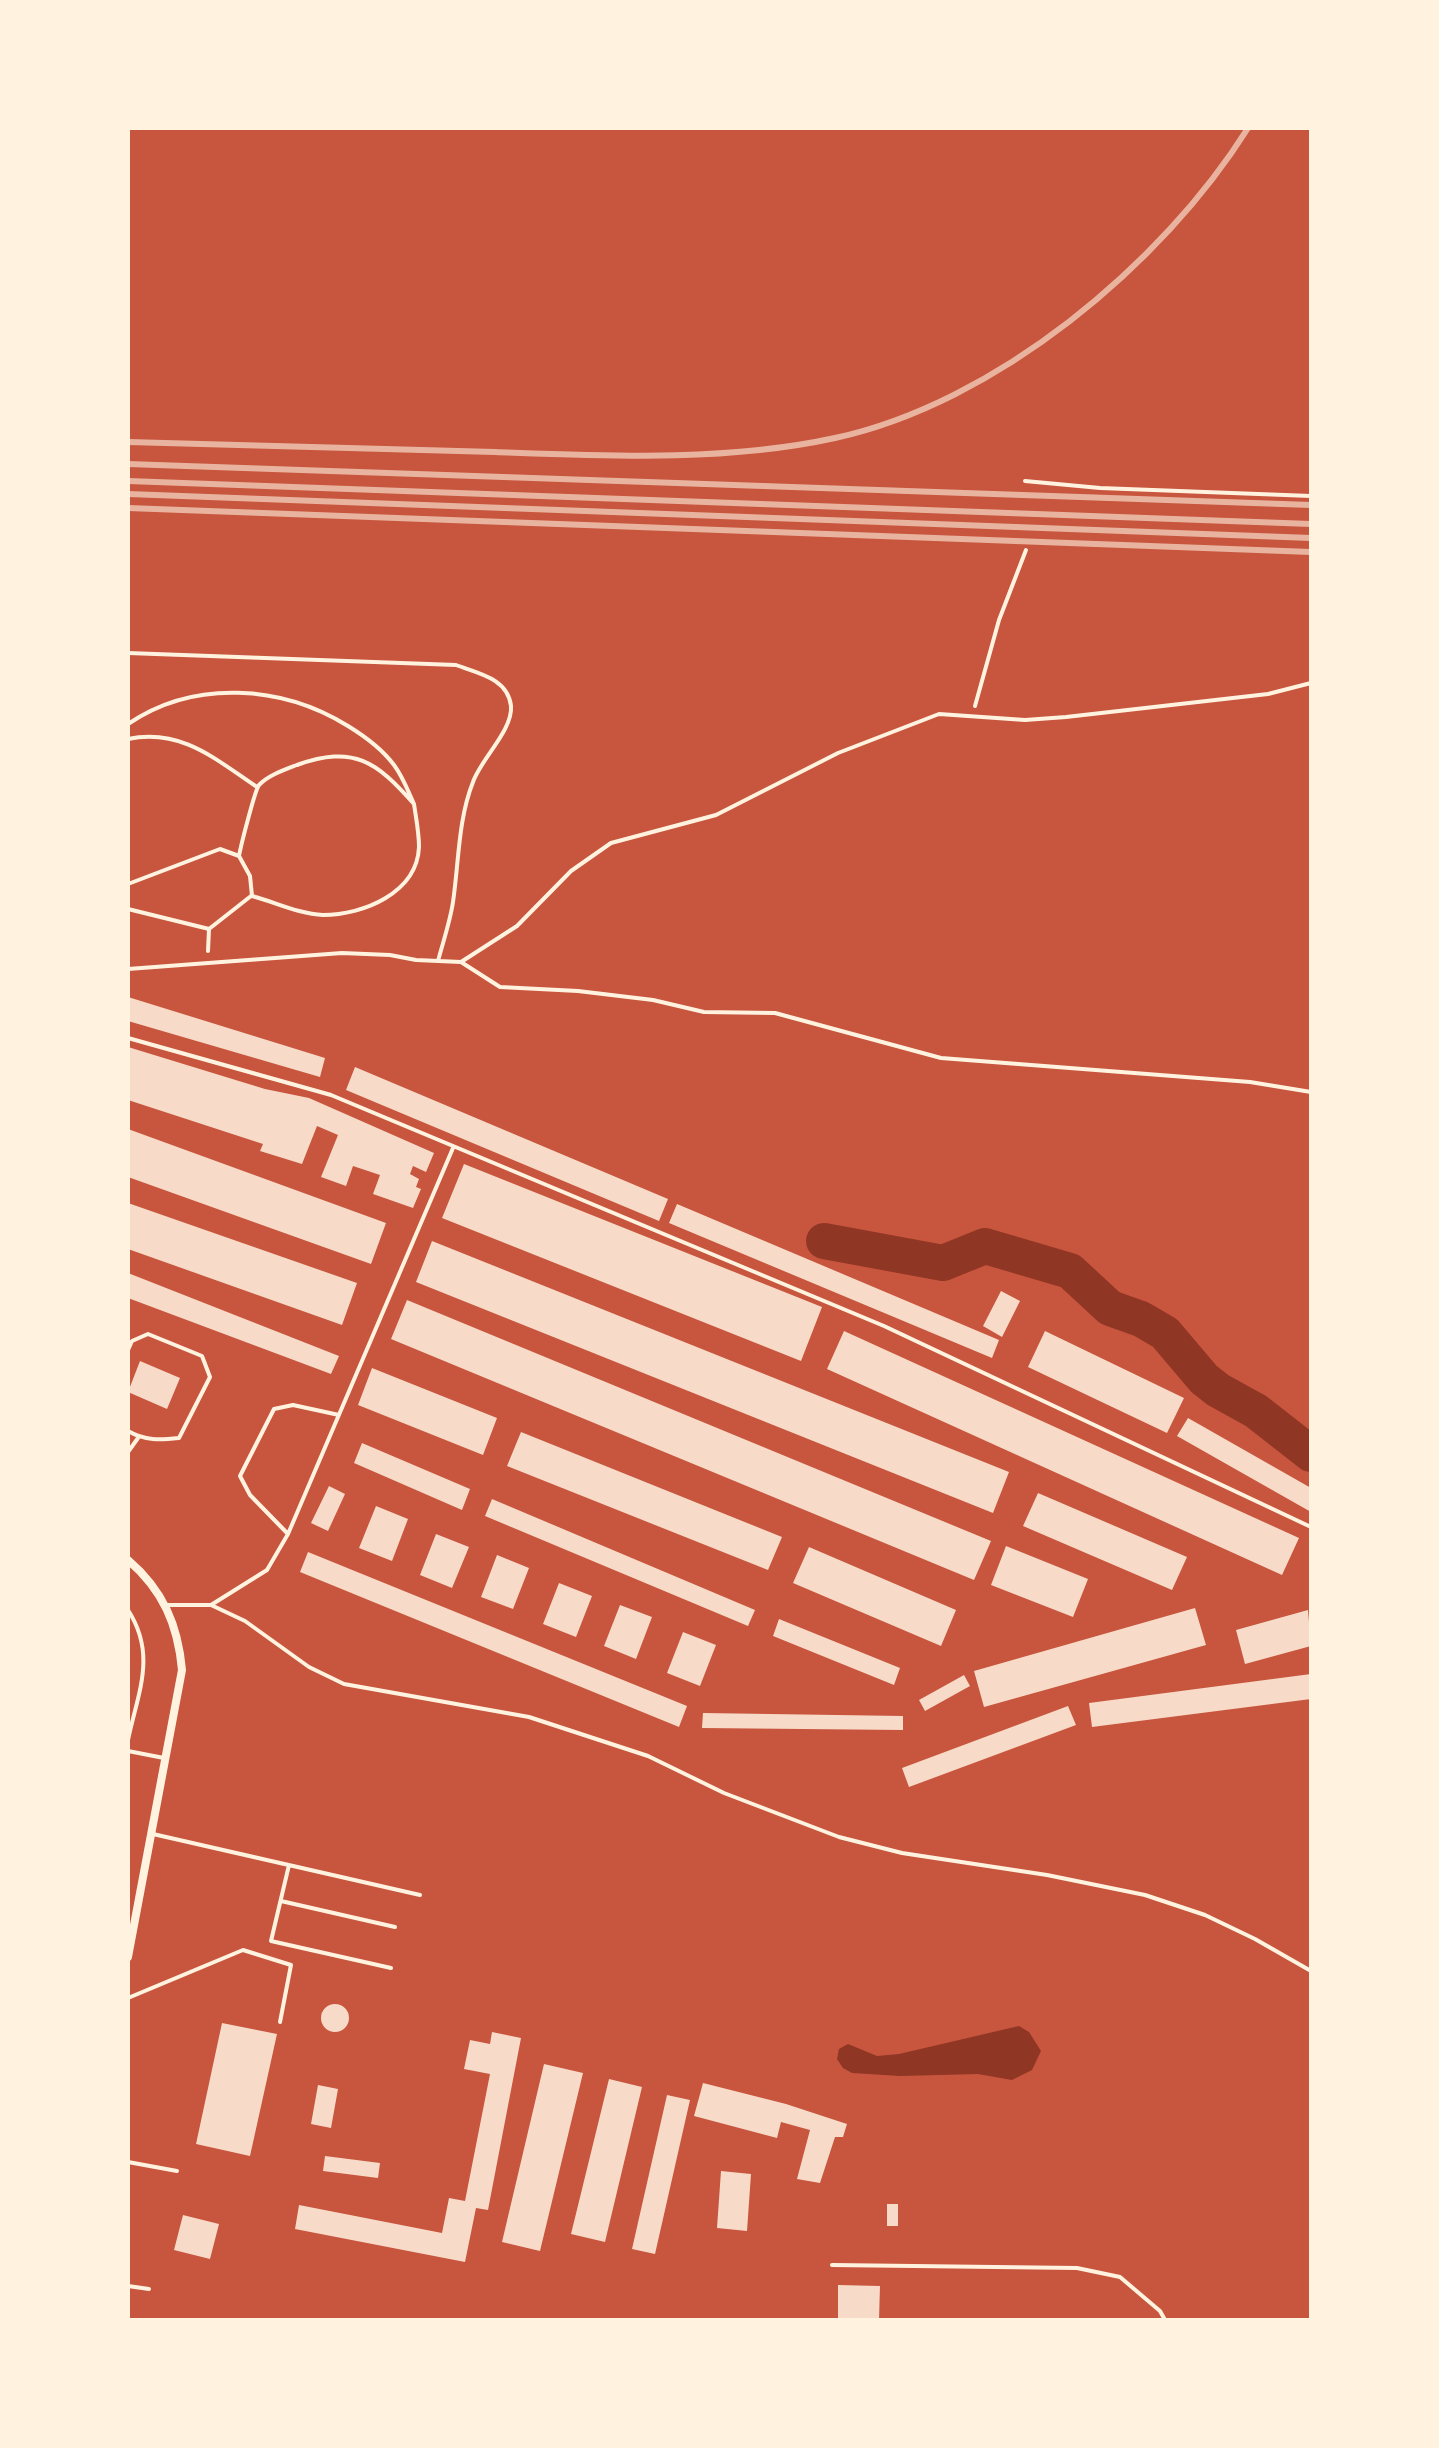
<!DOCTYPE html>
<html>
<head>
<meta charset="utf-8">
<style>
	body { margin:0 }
	#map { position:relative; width:1439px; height:2448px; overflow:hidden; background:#c8553d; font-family:Roboto,sans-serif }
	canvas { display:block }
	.frame { position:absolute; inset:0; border:130px solid #fff3e0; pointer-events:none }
</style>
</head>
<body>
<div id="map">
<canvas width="1439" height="2448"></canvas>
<div class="frame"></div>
</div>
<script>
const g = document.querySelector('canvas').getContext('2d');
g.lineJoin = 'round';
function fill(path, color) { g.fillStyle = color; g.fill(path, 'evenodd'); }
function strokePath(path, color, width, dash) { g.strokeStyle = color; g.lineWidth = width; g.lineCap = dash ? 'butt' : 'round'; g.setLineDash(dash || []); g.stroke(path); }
const water = new Path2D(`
	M1019,2026l10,6 12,19 -9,19 -20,10 -34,-6 -78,2 -48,-3 -9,-5 -6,-9 2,-10 9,-5 29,12 22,-2z`);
const river = new Path2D(`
	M824,1241l119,22 42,-17 85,25 40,37 31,11 24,14 39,46 14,11 38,21 55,43`);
const building = new Path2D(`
	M128,997l197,61 -5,19 -192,-56z
	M128,1047l137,42 44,9 125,55 -8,19 -13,-6 -3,8 9,5 -3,8 5,2 -8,19 -40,-14 7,-19 -27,-9 -7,20 -25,-9 17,-42 -21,-9 -15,38 -42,-13 3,-7 -135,-44z
	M355,1067l313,132 -9,22 -313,-131z
	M128,1129l258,94 -15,41 -243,-87z
	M464,1164l358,143 -21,54 -359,-143z
	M128,1203l229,80 -15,42 -214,-76z
	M677,1204l322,136 -7,18 -323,-135z
	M432,1241l577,231 -16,41 -577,-231z
	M128,1273l211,83 -8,18 -203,-76z
	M1001,1291l19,10 -18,36 -19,-11z
	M407,1300l584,241 -17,39 -583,-241z
	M844,1331l455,207 -17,37 -455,-206z
	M1045,1331l139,67 -17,35 -139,-66z
	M140,1361l40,17 -13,31 -39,-17z
	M372,1368l125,50 -14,37 -125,-50z
	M1188,1418l123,70v24l-134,-76z
	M521,1432l261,105 -14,33 -261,-104z
	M362,1443l108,46 -8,21 -108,-47z
	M329,1486l16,8 -17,37 -17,-8z
	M1038,1493l149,64 -15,33 -149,-64z
	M492,1499l263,111 -7,16 -263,-110z
	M376,1506l32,13 -16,42 -33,-13z
	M436,1534l33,13 -17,41 -32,-13z
	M1006,1546l82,33 -15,38 -82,-32z
	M809,1547l147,63 -15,36 -148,-63z
	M308,1552l379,154 -8,21 -379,-155z
	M497,1555l32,13 -16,41 -32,-12z
	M559,1583l33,13 -16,41 -33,-13z
	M620,1605l32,12 -16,42 -32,-13z
	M1195,1608l11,37 -222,62 -10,-36z
	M1308,1610l3,36 -66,18 -9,-34z
	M779,1619l121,49 -6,17 -121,-49z
	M683,1632l33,13 -16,41 -33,-13z
	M1311,1674v25l-219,28 -3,-24z
	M964,1675l6,11 -45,25 -6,-11z
	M1068,1706l8,19 -167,62 -7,-19z
	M703,1713l200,3v14l-201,-2z
	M321 2018a14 14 0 1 1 28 0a14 14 0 1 1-28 0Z
	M222,2023l55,11 -27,122 -54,-12z
	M492,2032l29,6 -33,172 -12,-2 -11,54 -170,-33 4,-24 143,28 7,-35 16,3 25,-127 -26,-5 6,-29 20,4z
	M544,2064l39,9 -43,178 -38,-9z
	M609,2079l33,8 -37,155 -34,-8z
	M703,2083l83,21 61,20 -4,13h-8l-15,46 -23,-4 13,-49 -29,-8 -4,16 -83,-22z
	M318,2085l20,4 -7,39 -20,-4z
	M667,2095l23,5 -35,154 -23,-5z
	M325,2156l55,7 -2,15 -55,-7z
	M721,2171l30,3 -4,57 -30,-3z
	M887,2204h11v22h-11z
	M183,2215l36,9 -9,35 -36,-9z
	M838,2285l42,1 -1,34h-41z`);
const path = new Path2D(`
	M1025,481l75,7 211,8
	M975,706l24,-86 27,-70
	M128,724c66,-45 154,-39 220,2 18,11 34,23 46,39 9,12 14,26 20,39 -38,-43 -60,-59 -117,-39 -13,5 -28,10 -38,20 -4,5 -18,60 -20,71l11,20 2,20c23,6 47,18 71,19 40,0 94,-22 96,-68 0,-15 -3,-29 -5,-43
	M128,739c53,-11 87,20 129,48
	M128,884l92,-35 19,7
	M128,909l81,20 42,-33
	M208,951l1,-22
	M128,1610c29,45 10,82 0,130`);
const service = new Path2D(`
	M128,653l328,12c21,8 52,13 55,41 2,24 -30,53 -38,76 -15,38 -14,79 -20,120 -3,20 -10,40 -15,59
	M461,962l56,-36 54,-55 40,-28 105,-28 122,-62 101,-39 86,6 41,-3 202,-23 43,-11
	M128,969l214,-16 48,2 26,5 45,2 39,25 78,4 75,9 51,12 71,1 166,45 309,24 61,10
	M128,1038l203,57 553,231 427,201
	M128,1350l4,-9 16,-7 54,22 8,21 -31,61c-19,2 -34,3 -51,-7
	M128,1452l10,-14
	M288,1534l-38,-39 -10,-19 34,-67 19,-4 46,10
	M166,1605h45l34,16 64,46 35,17 185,33 119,39 76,37 115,44 63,16 145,22 98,20 60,20 50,24 56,32
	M211,1605l56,-35 21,-36 165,-386
	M128,1751l36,7
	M153,1834l267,61
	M289,1865l-18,76 120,27
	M281,1901l114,26
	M128,1998l115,-48 48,15 -11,57
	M128,2162l49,9
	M832,2265l245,3 43,9 40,34 5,9
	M128,2286l21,3`);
const minor = new Path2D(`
	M128,1560c35,30 50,65 54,110l-54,287`);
const rail = new Path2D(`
	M128,442c122,3 244,7 367,10 112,4 230,10 340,-14 161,-35 327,-173 413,-310
	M128,464l1183,41
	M128,481l1183,43
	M128,494l1183,44
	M128,508l1183,44`);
fill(water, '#8f3625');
strokePath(river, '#8f3625', 36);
fill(building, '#f7dbc8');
strokePath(path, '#fff3e0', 4);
strokePath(service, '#fff3e0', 4);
strokePath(minor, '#fff3e0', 8);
strokePath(rail, '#e9b49f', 6);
</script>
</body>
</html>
